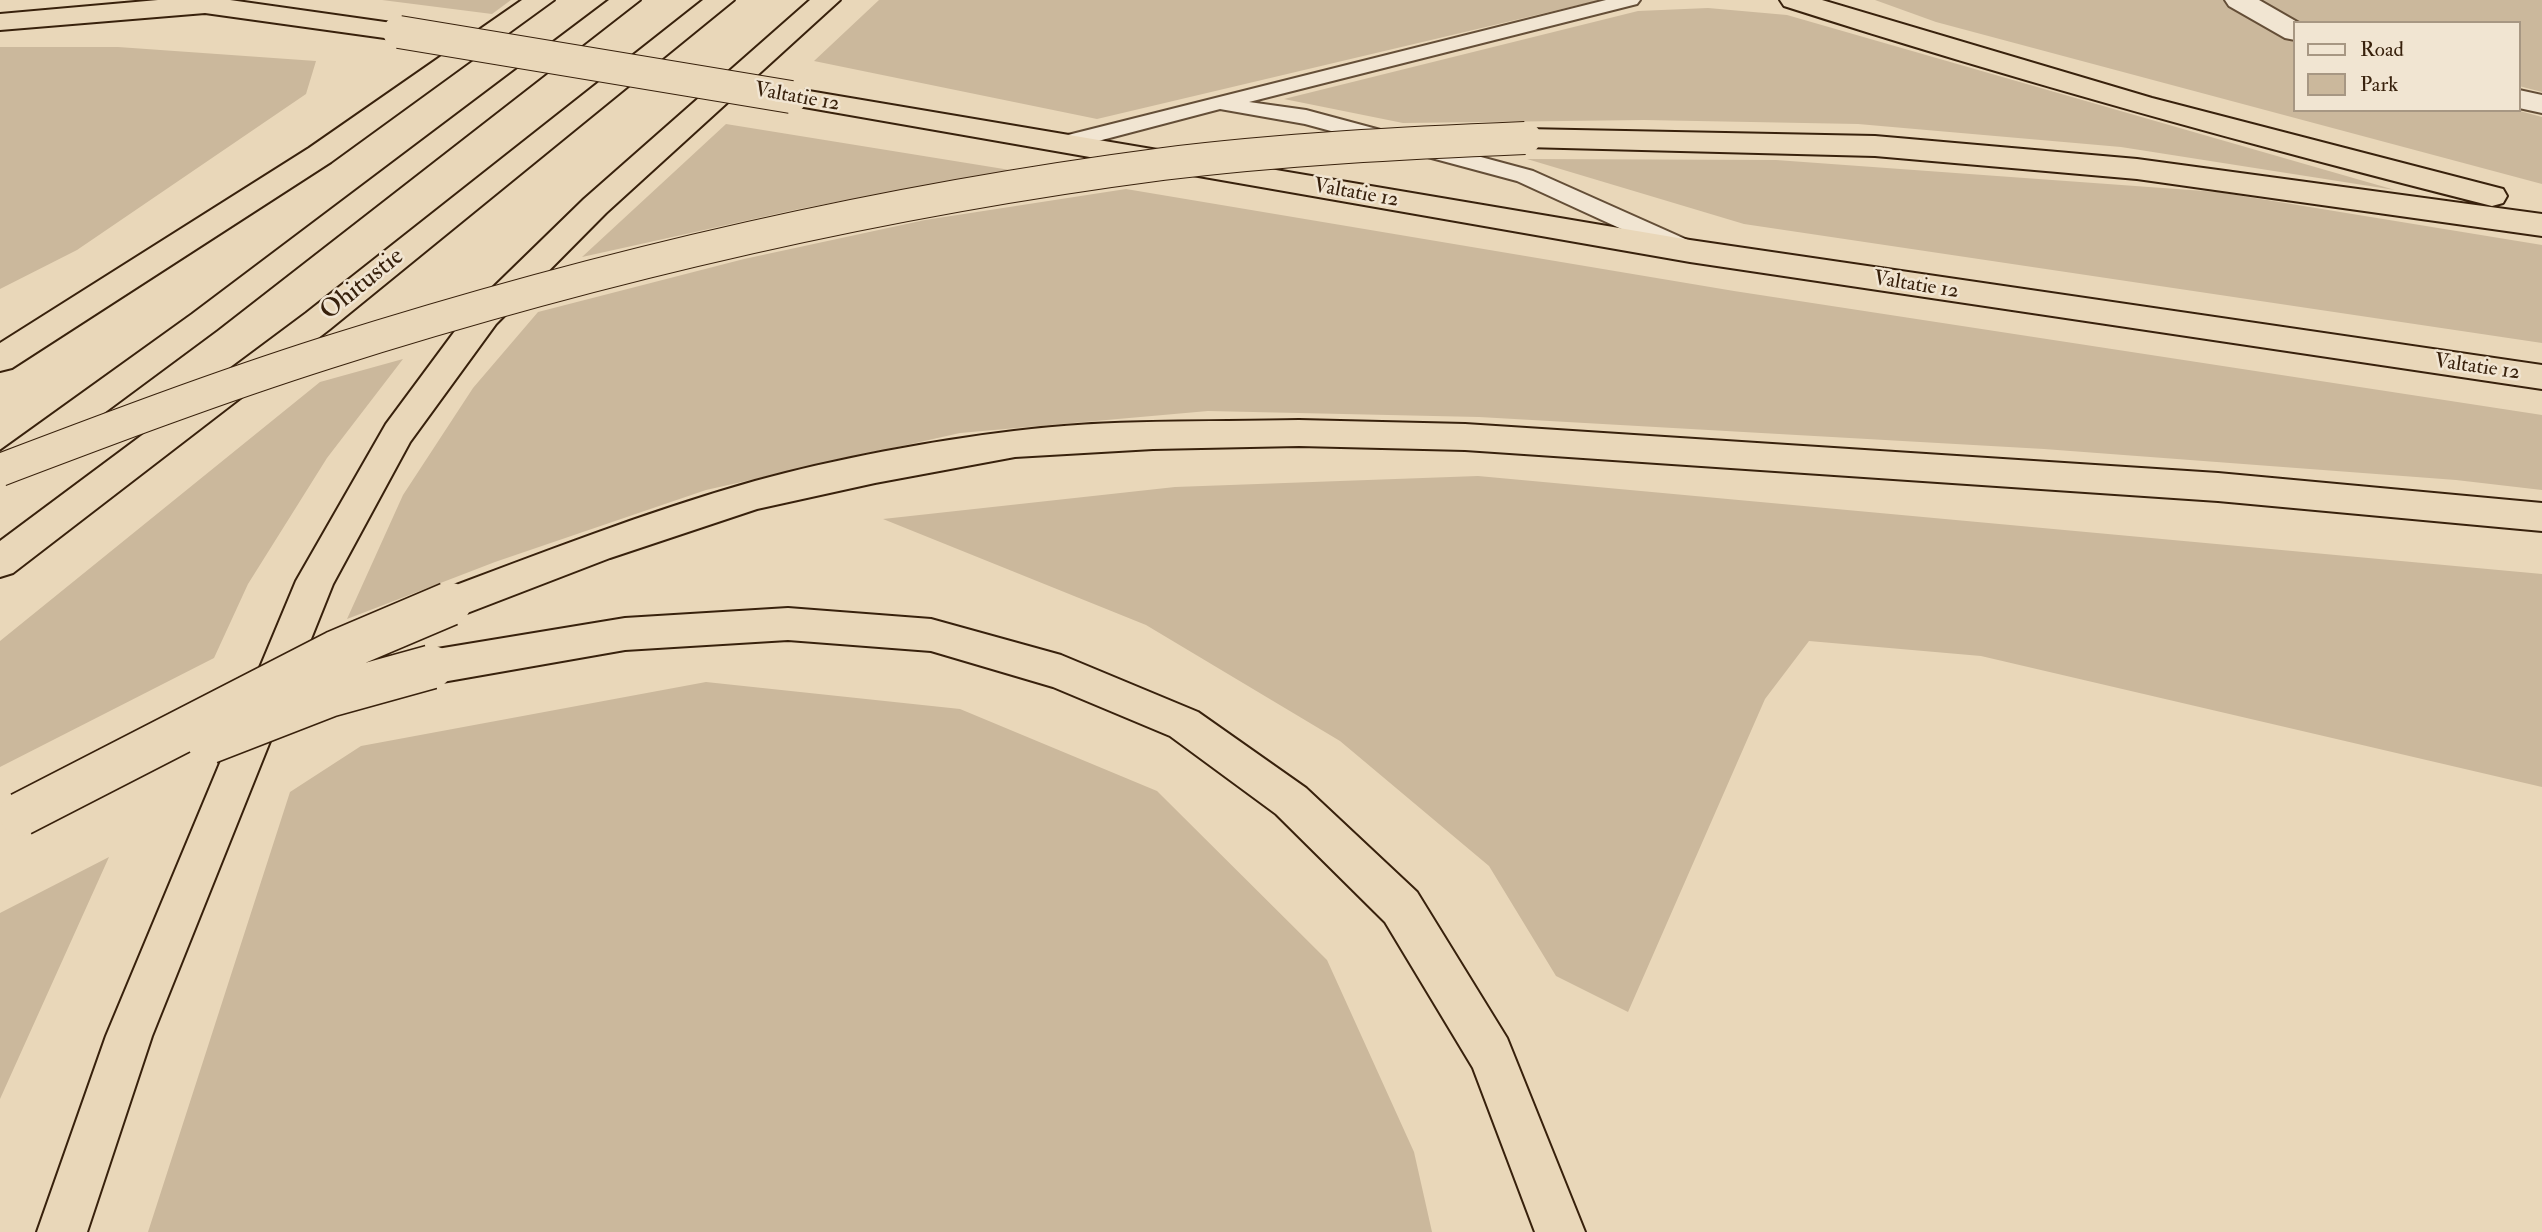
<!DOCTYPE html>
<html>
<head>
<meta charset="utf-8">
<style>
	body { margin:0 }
	#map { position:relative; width:2542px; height:1232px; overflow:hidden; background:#e9d7b9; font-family:"IM FELL Double Pica",serif }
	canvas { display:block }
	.legend { position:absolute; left:2293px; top:21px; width:228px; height:91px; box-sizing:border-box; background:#f1e5d2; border:2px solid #a79783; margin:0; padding:9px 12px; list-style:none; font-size:21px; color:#38210c }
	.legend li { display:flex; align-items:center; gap:14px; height:35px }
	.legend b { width:35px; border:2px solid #a79783 }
</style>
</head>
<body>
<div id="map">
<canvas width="2542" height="1232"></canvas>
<ul class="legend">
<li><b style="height:9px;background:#f1e5d2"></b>Road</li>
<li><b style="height:19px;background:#cbb89c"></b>Park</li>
</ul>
</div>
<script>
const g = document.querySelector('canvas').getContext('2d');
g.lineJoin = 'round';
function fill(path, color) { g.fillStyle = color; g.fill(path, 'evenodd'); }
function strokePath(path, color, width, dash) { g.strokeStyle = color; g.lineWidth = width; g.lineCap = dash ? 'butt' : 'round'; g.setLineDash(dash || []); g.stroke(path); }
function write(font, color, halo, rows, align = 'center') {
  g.font = font + ' "IM FELL Double Pica",serif'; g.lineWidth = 5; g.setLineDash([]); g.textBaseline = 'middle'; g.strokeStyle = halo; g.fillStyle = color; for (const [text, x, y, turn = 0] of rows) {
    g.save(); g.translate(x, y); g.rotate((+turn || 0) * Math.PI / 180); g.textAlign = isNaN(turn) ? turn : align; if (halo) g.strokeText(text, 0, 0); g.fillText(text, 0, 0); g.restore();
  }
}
const green = new Path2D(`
	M382,0h129l-19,14z
	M879,0h721l-503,119 -283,-58z
	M1875,0h348l6,8 66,35v67h221l26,7v67l-606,-162z
	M2259,0h283v92l-23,-6v-63h-220z
	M1708,8l79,7 608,175 -274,-43 -263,-23 -214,-4 -241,3 -119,-24 354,-88z
	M0,47h118l198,14 -10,33 -229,156 -77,39z
	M726,124l284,46 -211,39 -217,48z
	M1527,159l249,1 442,32 324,53v98l-798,-119z
	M1126,189l608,102 808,124v75l-86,-10 -412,-31 -565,-32 -271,-6 -248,22 -254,57 -211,72 -148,57 56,-124 70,-107 65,-76 206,-53 181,-39z
	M403,359l-76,99 -79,126 -34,74 -214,109v-126l320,-259z
	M1478,476l1064,98v213l-561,-131 -172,-15 -44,58 -137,313 -72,-36 -67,-110 -149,-125 -194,-116 -263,-106 292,-32z
	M706,682l254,27 197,82 170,169 87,192 18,80h-1284l142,-440 71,-46z
	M109,857l-109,242v-186z`);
const lane = new Path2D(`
	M1606,0h34l-3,4 -388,98 57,8 227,61 159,71 4,6 -4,6h-16l-159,-73 -212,-57 -85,-15 -160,42 -11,-7 11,-7z`);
const street = new Path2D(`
	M2225,0h34l40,23h-4v17l-10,-2 -56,-32z
	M2519,90l23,5v18l-23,-5z`);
const highway = new Path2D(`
	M158,0h72l169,24 10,2 4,6 -4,6 -10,2 -194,-27 -205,17v-16z
	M522,0h32l-223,162 -319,206 -12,3v-28l309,-195z
	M609,0h31l-424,330 -197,146 -13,4 -6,-2v-26l192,-138z
	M703,0h31l-404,329 -317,244 -13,4v-36l306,-228z
	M810,0h30l-234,213 -110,111 -86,118 -77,142 -181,452 -65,196h-50l69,-196 190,-455 90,-157 86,-116 112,-109z
	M1780,0h42l330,98 351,91 4,7 -4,7 -11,3c-238,-60 -474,-125 -708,-200z
	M791,88l899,152 852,125v24l-852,-127 -909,-159 -4,-6 4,-6z
	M1525,129l350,7 262,23 405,55v22l-405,-57 -262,-23 -350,-9 -10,-2 -5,-7 5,-7z
	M1299,420l166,4 753,49 324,30v28l-324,-30 -753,-51 -166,-4 -146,3 -138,8 -140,26 -118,26 -147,49 -161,62 -14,-5 -5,-11 5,-11c106,-40 211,-81 320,-112 80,-22 176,-40 259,-50 94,-12 191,-9 285,-11z
	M788,608l143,11 130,36 137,57 108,76 111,104 90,146 78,194h-50l-62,-164 -88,-146 -109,-108 -106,-78 -117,-49 -122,-36 -143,-11 -163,10 -194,34 -14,-5 -6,-12 6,-12 14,-5 194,-32z`);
const highwayBridgeFar1 = new Path2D(`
	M399,32l392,65
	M0,470c108,-41 216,-82 326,-117 274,-87 553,-152 837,-189 121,-15 241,-21 362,-26`);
const highwayBridge = new Path2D(`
	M209,742l121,-47 101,-28
	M21,814l315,-162 113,-48`);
const farStreetnames = [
	["Valtatie 12",797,98,10],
	["Valtatie 12",1356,194,10],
	["Valtatie 12",1916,286,9],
	["Valtatie 12",2477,368,8]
];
const streetNames = [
	["Ohitustie",363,285,-39]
];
fill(green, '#cbb89c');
strokePath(lane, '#644e37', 4);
strokePath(street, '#644e37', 4);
strokePath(highway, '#38210c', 4);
fill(lane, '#f1e5d2');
fill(street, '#f1e5d2');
fill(highway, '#e9d7b9');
strokePath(highwayBridgeFar1, '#38210c', 34, []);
strokePath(highwayBridge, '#38210c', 46, []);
strokePath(highwayBridgeFar1, '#e9d7b9', 32);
strokePath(highwayBridge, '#e9d7b9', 43);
write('21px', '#38210c', '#f1e5d2', farStreetnames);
write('26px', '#38210c', '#f1e5d2', streetNames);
</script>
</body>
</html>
